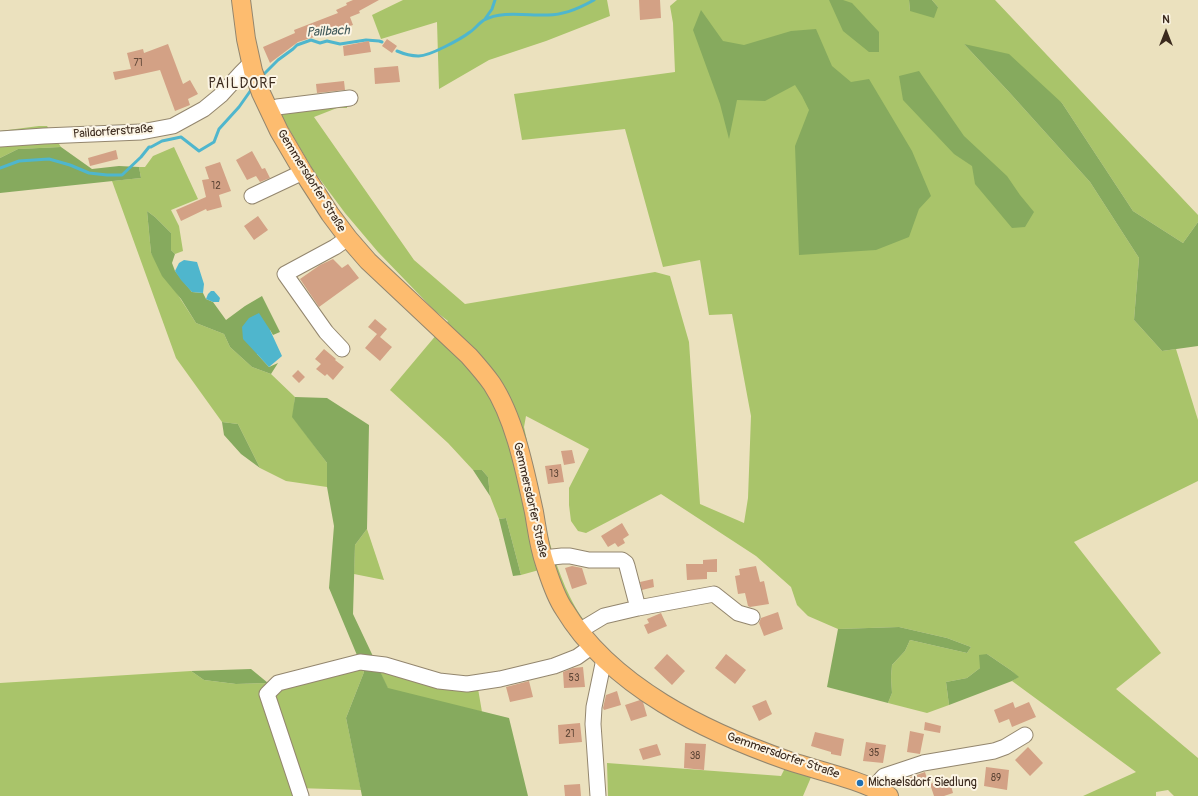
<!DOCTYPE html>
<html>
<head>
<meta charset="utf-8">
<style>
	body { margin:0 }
	#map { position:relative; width:1198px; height:796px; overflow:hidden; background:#ebe1be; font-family:Pangolin,sans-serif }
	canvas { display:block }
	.north { position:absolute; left:1146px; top:12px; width:40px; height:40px; -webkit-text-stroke:3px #fcf5e5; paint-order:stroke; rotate:0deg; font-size:11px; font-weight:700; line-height:16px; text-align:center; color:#3b2a1e }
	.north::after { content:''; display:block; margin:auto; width:14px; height:18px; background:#3b2a1e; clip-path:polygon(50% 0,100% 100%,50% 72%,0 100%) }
</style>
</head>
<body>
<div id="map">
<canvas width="1198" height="796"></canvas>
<div class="north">N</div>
</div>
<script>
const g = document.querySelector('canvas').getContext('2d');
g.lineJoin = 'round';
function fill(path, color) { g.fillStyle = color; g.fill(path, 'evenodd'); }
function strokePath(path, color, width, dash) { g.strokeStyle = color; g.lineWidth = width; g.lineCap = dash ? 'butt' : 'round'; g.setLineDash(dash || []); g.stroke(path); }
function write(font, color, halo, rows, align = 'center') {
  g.font = font + ' Pangolin,sans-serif'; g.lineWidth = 4; g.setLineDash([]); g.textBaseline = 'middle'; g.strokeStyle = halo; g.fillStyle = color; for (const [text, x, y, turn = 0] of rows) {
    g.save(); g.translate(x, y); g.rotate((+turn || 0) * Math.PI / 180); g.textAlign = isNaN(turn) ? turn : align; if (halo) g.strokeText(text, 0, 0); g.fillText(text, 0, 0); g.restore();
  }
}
const green = new Path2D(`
	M403,0h204l3,16 -64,25 -57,19 -50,29 -2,-67 -56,17 -9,-24z
	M677,0h232l1,11 28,-4 -6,-7h63l203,215v7l-15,21 -50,-32 -71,-108 -98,-59 45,48 81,90 49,76 -5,62 28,31 14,-2 22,71v61l-124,61 87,111 -45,36 82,69v38h-24l-6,-6 -12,2v4h-73l53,-24 -124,-91 6,-4 -6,-6 -25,-17 -7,14 -13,10 -21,4 3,23 -22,8 -39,-10 4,-10 -1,-16 1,-12 13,-14 5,-11 57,13 4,-6 -24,-9 -48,-11 -61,2 -30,-13 -11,-11 -6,-18 -35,-31 -95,-62 -75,39 -8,-2 -7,-10 -2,-16v-17l20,-39 -63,-33 -2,11c12,56 21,118 46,170 6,13 15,25 23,36l-14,11 -9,-9 -31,-65 -18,5 -15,-57 -7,1 -9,-23 -2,-19 -6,-7h-9l-25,-27 -58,-53 58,-69 -13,-10 -57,-59 -33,-39 -32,-43 -35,-60 69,-9v7h-10l-23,9 100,143 51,44 190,-32 15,4 19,66 11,162 44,19 4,-25 3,-82 -19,-102 -23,1 -9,-55 -37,7 -38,-138 -103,11 -8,-46 161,-22 -2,-49 -3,-17z
	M39,126h8l14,21 -43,2 -18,9v-27z
	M174,147l24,52 -27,11 8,16 4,25 -8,3 -4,-4v-17l-16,-16 -8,-6 4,42 45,70 28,11 6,13 22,20 19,7 24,23 -2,20 34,46v24l-41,-6 -26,-13 -22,-44 -16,-2 -46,-64 -64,-177 29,-3 -2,-11h6l8,-11z
	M367,529l17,51 -30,-6 1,-29z
	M374,659l67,16 35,2 6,35 -94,-23z
	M358,660l6,12 -18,46 15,72 -64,-2 -3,8h-294v-113l191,-12 13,9 32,4 32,-1z
	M607,763l174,13 4,-8 27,7 -9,21h-195z`);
const forest = new Path2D(`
	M829,0h14l9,3 27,29v20h-10l-26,-21z
	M909,0h23l6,7 -4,11 -24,-7z
	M701,10l22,31 21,4 47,-14 25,-2 16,37 19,16 18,-3 43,72 19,45 -12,13 -10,28 -33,13 -77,5 -4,-109 14,-36 -7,-14 -7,-11 -30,16 -28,-1 -8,39 -9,-35 -27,-74z
	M964,44l45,10 53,49 71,108 50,32 15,-21v124l-36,5 -28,-31 5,-62 -49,-76 -81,-90z
	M919,71l45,65 43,40 13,19 14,17 -9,15 -13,1 -37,-44 -3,-18 -18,-12 -51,-54 -4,-24z
	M61,147l31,22 27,-3 20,1 2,11 -141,15v-35l18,-9z
	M147,211l8,6 16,16v17l4,4 -3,9 3,8 17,21 11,1 3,6 7,3 13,18 19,-14 17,-10 18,36 -7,3 -3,-5 -13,24 12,13 9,-4 -7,11 -19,-7 -22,-20 -6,-13 -28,-11 -15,-24 -19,-23 -11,-23z
	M295,397l32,1 42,27 -2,104 -12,16 -2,69 35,74 121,30 19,78h-166l-16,-78 18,-46 -35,-84 5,-62 -7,-39v-24l-35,-46z
	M222,422l16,2 22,44 -19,-14 -17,-19z
	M473,470h9l6,7 2,19z
	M506,518l15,57 -8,1 -14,-57z
	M899,627l48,11 24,9 -4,6 -57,-13 -5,11 -13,14 -1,12 1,16 -4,10 -61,-16 11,-58z
	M987,654l25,17 7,6 -7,4 -63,24 -3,-23 21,-4 13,-10 -1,-13z
	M251,669l17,14 -32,1 -32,-4 -13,-9z`);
const water = new Path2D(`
	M184,260l13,2 7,22 -1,9 -11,-1 -11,-12 -6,-9 4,-8z
	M211,291h3l6,7 -1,4h-6l-7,-3 2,-5z
	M259,313l11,17 12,26 -13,11 -26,-28 -1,-12 7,-9z`);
const stream = new Path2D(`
	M485,19l7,-10 3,-9
	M397,51c7,3 13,5 21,5 10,1 43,-17 52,-24 5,-3 9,-9 14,-12 17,-10 46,-4 64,-5 17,0 32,-7 46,-15
	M262,76l16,-16 15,-11 4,-4 14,-5 9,3 7,-2 13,3 26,-4 13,1 3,1
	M0,168l19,-7 30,-2 21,6 19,8 18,2h15l19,-18 8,-10h2l11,-6 19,-4 18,14 15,-9 5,-13 20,-22 12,-17`);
const building = new Path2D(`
	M353,0h26l-20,11 1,2 -10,4 3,8 -55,17 -28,21 -7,-16 32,-14 -1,-3 44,-17 -2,-3 11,-5 -1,-2z
	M639,0h21l1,18 -21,2z
	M387,39l10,7 -5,7 -10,-7z
	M369,41l2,11 -27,4 -1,-10z
	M168,44l15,40 7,-4 8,14 -10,5 2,6 -15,6 -15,-41 -45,10 -2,-8 18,-3 -4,-16 16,-4 1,4z
	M398,66l2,16 -25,2 -1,-16z
	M344,81l1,9 -28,3 -1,-9z
	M116,150l2,9 -28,7 -2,-8z
	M252,151l10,18 3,-1 5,10 -10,4 -4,-6 -9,4 -11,-20z
	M220,162l11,29 -12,4 3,12 -15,4 -1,-2 -25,12 -5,-11 30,-13 -4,-17 7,-1 -4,-12z
	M258,216l10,14 -14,10 -10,-14z
	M333,259l9,9 6,-4 11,14 -40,29 -19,-28 20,-14z
	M375,319l12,10 -7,8 12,10 -12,14 -15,-13 12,-14 -9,-7z
	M324,349l12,10 -1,1 9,7 -11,13 -6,-6 -2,2 -9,-7 5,-5 -6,-5z
	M298,370l7,7 -6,6 -7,-7z
	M572,450l3,13 -11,2 -3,-14z
	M561,464l3,18 -16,2 -3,-18z
	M622,523l7,12 -6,4 2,4 -7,4 -3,-4 -7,4 -7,-11z
	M717,559v13h-10v7l-20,1 -1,-16h17v-4z
	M572,566l10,2 5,16 -15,5 -7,-21z
	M756,566l4,16 4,-1 5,23 -19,3 -2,-1 -3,-13 -7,1 -3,-18 5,-1 -1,-6z
	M653,579l1,8 -12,3 -2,-8z
	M778,612l5,17 -19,7 -5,-13 2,-5z
	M661,613l6,13 -19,8 -4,-9 5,-2 -2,-4z
	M667,654l18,17 -13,14 -18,-17z
	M726,654l20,16 -11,14 -20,-16z
	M583,667l2,20 -21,1 -1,-16 10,-4z
	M529,681l4,16 -23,5 -4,-15z
	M617,691l4,14 -17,5 -1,-2 3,-13z
	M640,700l3,2 4,14 -16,5 -6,-16z
	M766,700l6,14 -13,7 -7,-15z
	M1013,702l2,6 14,-6 7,15 -24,10 -3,-8 -10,4 -5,-13z
	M925,722l16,4 -1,7 -16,-3z
	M580,723l2,19 -23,2 -1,-19z
	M910,731l14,3 -4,20 -13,-2z
	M815,732l29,7 -3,17 -10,-2v-2l-20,-6z
	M866,742l20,3 -3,18 -20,-2z
	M685,743l21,1 -2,26 -20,-2z
	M657,744l4,11 -18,5 -4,-11z
	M1028,747l15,16 -13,13 -15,-16z
	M986,767l23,3 -2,20 -23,-4z
	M925,772l3,10 -17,5 -3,-9z
	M949,778l4,15 -9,3h-10l-4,-12z
	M580,784l1,12h-16l-1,-11z`);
const minor = new Path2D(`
	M268,110l9,-3 73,-9
	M0,139l44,-3 97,-4 32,-6 31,-17 17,-14 20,-22 10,-10
	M252,196l51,-24
	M342,349l-16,-17 -41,-58 50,-27 13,-9
	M543,558l19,-2h8l19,4h33l4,3 1,3 11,42
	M579,631l25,-15 34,-8 76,-14 24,19 14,4
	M873,788l11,-12 39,-13 71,-12 11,-4 20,-12
	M301,796l-34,-102 11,-11 82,-21 25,3 54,16 28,3 33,-5 54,-13 23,-9 14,-10
	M598,796l-5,-72 1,-17 10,-48`);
const major = new Path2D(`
	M241,0l5,39 7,32 8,22 18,38 24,41 27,42 18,24 20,23 101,95c8,9 16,18 23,28 23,35 33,87 42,128 3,17 5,35 11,52 5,15 10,32 19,45 47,78 142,123 225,152 34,11 69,18 100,35`);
const markers = [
	[860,783,4,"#1f6fb2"]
];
const numberNames = [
	["71",138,63],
	["12",216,186],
	["13",554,474],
	["53",574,678],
	["21",570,734],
	["35",874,753],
	["38",695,756],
	["89",996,778]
];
const streetNames = [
	["Paildorferstraße",113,132,-4],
	["Gemmersdorfer Straße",311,181,58],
	["Gemmersdorfer Straße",530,500,77],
	["Gemmersdorfer Straße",783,756,19]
];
const poiNames = [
	["Michaelsdorf Siedlung",868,783]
];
const waterNames = [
	["Pailbach",328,32,-3]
];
const quarterNames = [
	["PAILDORF",243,84]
];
fill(green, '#a9c46a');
fill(forest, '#86aa5e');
fill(water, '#4fb6cd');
strokePath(stream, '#4fb6cd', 3);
fill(building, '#d3a185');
strokePath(minor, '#93866e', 17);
strokePath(major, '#93866e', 20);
strokePath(minor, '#fff', 15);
strokePath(major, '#fdbc6f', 18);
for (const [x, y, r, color] of markers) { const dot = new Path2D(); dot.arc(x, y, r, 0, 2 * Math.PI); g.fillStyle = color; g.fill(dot); strokePath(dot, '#fcf5e5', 1.5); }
write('10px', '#614838', null, numberNames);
write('12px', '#3b2a1e', '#fcf5e5', streetNames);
write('12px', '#3b2a1e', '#fcf5e5', poiNames, 'left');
write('italic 13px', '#425b5b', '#fcf5e5', waterNames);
g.letterSpacing = '1px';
write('14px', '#3b2a1e', '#fcf5e5', quarterNames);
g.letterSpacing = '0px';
</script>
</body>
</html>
